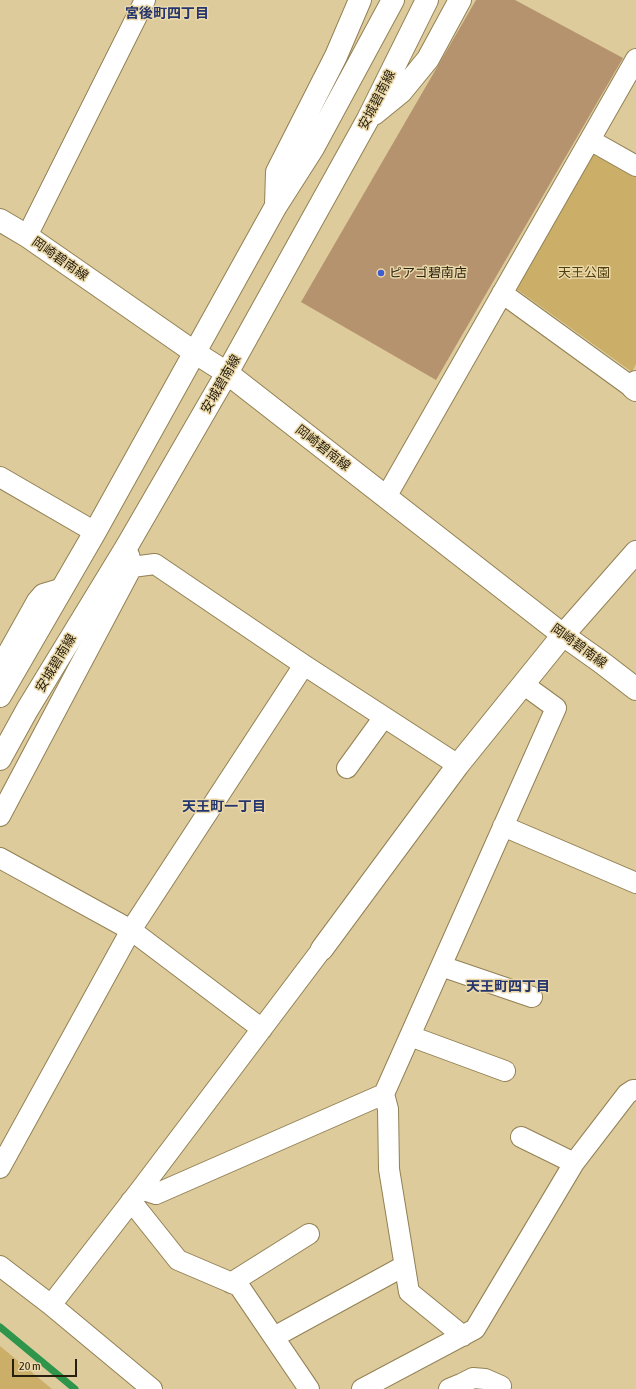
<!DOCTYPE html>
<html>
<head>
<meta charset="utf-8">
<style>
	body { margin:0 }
	#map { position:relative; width:636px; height:1389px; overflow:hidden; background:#decb9c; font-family:"Asap Condensed",sans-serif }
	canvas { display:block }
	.scale { position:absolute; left:12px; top:1359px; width:65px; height:18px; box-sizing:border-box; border:2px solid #28200e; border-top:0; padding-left:5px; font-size:12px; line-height:14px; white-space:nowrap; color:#28200e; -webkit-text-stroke:3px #ebd8a9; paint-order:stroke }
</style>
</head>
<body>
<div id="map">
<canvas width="636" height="1389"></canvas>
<div class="scale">20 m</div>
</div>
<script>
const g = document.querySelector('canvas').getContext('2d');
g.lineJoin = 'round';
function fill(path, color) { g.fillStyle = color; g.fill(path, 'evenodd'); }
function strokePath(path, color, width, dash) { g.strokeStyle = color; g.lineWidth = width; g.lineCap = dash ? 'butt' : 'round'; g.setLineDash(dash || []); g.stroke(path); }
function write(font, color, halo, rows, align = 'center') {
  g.font = font + ' "Asap Condensed","Noto Sans JP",sans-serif'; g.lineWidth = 3; g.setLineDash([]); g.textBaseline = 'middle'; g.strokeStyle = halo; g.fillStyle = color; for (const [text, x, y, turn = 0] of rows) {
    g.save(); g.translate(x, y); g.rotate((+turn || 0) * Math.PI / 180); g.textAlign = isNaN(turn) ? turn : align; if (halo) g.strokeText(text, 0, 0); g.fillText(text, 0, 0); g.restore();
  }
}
const green = new Path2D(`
	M595,148l41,23v193l-4,8 -117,-84z
	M0,1346l52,43h-52z`);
const stream = new Path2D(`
	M0,1327l75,62`);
const building = new Path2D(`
	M476,0h39l108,58 -187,322 -135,-78z`);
const street = new Path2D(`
	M590,140l46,26
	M27,236l118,-236
	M502,293l131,95
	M0,477l95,55
	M386,497l250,-438
	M132,567l23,-3 149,101 154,100
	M0,667l37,-66 6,-7 20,-6
	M347,768l37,-51
	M0,816l132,-249 -3,-12
	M503,826l133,57
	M0,858l131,72 131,99
	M441,966l91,31
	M410,1036l95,35
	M384,1094l4,15 1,60 20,123 54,44
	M521,1137l53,26
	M0,1168l131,-238 173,-265
	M141,1189l15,5 228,-100 172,-386 -33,-24
	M131,1201l47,59 61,26 70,103
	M0,1266l51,39 90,-116 181,-240
	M231,1283l78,-49
	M51,1305l101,84
	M274,1337l130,-71
	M362,1389l113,-60 99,-166 53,-69 6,-4h3
	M449,1389l12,-5 12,-6 12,1 16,7`);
const secondary = new Path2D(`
	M636,382l-3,6 3,2
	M322,949l136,-184 105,-130 73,-83`);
const primary = new Path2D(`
	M374,114l27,-22 27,-33 32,-59
	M276,205l1,-33 59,-116 24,-56
	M0,220l27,16 167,116 33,21 336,262 38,27 35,27
	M0,696l95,-164 181,-326 37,-58 80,-148
	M0,759l27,-49 100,-164 100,-173 141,-254 59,-119`);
const markers = [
	[381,273,4,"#3f5cce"]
];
const streetNames = [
	["安城碧南線",377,100,-63],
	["岡崎碧南線",60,259,35],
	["安城碧南線",221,384,-60],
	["岡崎碧南線",323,448,38],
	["岡崎碧南線",579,646,36],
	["安城碧南線",56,663,-59]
];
const poiNames = [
	["ピアゴ碧南店",389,273]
];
const parkNames = [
	["天王公園",584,273]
];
const neighbourhoodNames = [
	["宮後町四丁目",167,14],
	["天王町一丁目",224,807],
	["天王町四丁目",508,987]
];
fill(green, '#cbaf69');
strokePath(stream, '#2e954a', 7);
fill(building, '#b5936e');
strokePath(street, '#928154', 22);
strokePath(secondary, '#928154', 24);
strokePath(primary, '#928154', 24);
strokePath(street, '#fff', 20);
strokePath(secondary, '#fff', 22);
strokePath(primary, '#fff', 22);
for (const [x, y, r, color] of markers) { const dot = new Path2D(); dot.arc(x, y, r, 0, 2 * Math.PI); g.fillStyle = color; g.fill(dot); strokePath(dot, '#ebd8a9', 1.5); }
write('13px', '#28200e', '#ebd8a9', streetNames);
write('13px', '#28200e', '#ebd8a9', poiNames, 'left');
write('13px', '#503f0c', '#ebd8a9', parkNames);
write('bold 14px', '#25356d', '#ebd8a9', neighbourhoodNames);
</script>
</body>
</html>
